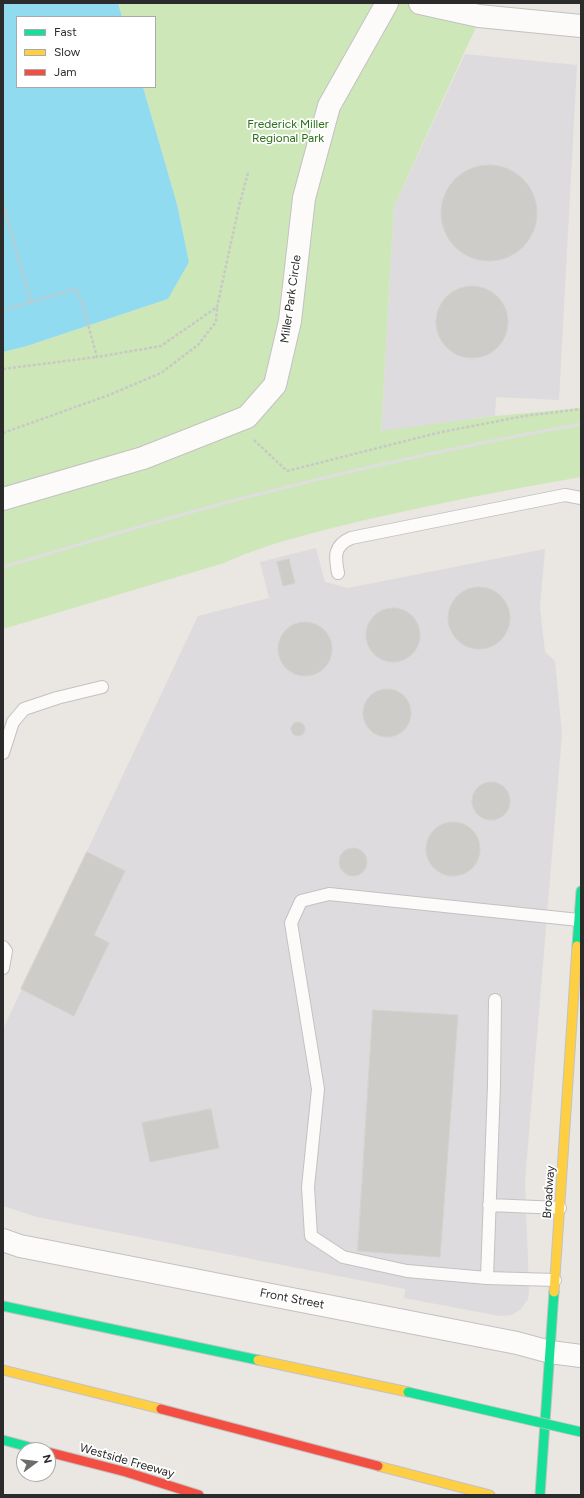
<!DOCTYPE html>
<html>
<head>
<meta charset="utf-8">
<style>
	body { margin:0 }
	#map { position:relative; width:584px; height:1498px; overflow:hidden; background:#eae6e1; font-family:Figtree,sans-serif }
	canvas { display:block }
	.frame { position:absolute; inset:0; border:4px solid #2b2b2b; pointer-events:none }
	.legend { position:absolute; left:16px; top:16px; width:140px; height:72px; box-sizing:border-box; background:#fff; border:1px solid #aaa; margin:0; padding:5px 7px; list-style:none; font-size:12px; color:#2b2b2b }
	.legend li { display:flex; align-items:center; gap:8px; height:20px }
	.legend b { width:20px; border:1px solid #aaa }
	.north { position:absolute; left:16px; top:1442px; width:40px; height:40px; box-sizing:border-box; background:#fff; border:1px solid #aaa; border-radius:50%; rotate:75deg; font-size:11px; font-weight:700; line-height:16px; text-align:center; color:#2b2b2b }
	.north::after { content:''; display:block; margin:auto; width:14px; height:18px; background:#6e6c6b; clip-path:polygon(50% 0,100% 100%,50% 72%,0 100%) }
</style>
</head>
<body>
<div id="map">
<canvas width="584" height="1498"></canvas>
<div class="frame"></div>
<ul class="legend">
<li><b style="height:5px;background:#16e098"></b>Fast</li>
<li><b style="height:5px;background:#ffcf43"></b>Slow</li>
<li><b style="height:5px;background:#f24e42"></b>Jam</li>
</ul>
<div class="north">N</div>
</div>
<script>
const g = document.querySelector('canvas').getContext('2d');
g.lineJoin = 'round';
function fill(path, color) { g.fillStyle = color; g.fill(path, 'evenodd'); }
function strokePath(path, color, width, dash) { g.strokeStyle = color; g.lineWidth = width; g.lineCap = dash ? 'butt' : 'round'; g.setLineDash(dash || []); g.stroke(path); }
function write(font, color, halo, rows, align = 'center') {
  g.font = font + ' Figtree,sans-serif'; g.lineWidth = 3.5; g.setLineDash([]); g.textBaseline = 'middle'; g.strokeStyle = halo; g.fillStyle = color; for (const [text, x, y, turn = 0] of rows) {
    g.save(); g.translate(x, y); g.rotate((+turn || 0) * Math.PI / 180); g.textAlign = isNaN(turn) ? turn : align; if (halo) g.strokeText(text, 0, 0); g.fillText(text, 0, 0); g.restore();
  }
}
const industrial = new Path2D(`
	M465,54l112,11 -18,335 -63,-3 -1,19 -114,16 13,-226z
	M316,548l9,34 23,6 197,-39 -5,58 5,45 10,9 7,73 -37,447 4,110 -1,8 -7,10 -9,6 -12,1 -96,-18 1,-9 -368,-72 -34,-11v-177l195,-413 71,-18 -9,-36z`);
const green = new Path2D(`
	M118,3h369l-93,203 -13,225 114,-15 86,-8v69c-71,12 -142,26 -212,42 -49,12 -99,23 -145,44l-221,66v-277l24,-6 141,-47 21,-37 -12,-58 -34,-117h12v-70h-33z`);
const water = new Path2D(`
	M3,3h115l4,14h-105v70h126l34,117 12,58 -21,37 -141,47 -24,6z`);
const building = new Path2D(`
	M441 213a48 48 0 1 1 96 0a48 48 0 1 1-96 0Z
	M436 322a36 36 0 1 1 72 0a36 36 0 1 1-72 0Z
	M289,559l6,24 -12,3 -6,-24z
	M448 618a31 31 0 1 1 62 0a31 31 0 1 1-62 0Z
	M366 635a27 27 0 1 1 54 0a27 27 0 1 1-54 0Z
	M278 649a27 27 0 1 1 54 0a27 27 0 1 1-54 0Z
	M363 713a24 24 0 1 1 48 0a24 24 0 1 1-48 0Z
	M291 729a7 7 0 1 1 14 0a7 7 0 1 1-14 0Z
	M472 801a19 19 0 1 1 38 0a19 19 0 1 1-38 0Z
	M426 849a27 27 0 1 1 54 0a27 27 0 1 1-54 0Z
	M339 862a14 14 0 1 1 28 0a14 14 0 1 1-28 0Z
	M87,852l38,19 -31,64 15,8 -35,73 -53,-27z
	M373,1010l85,5 -18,242 -82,-6z
	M211,1109l8,39 -69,14 -8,-39z`);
const path = new Path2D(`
	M3,203l28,99
	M3,310l73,-21 7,17 14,51 64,-11 56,-39 22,-101 9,-33
	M3,369l94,-12
	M3,433l106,-38 52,-22 37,-28 18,-23 1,-15
	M254,440l33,31 150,-38 87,-17 57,-7`);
const lane = new Path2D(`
	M338,573c-3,-16 -5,-27 13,-35l214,-43 16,3
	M3,753l10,-31 11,-13 33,-11 45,-11
	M3,947l3,4 -3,17
	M495,1000l-1,85 -7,193 68,2
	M489,1205l71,3
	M487,1278l-80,-7 -64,-14 -32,-21 -3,-49 10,-98 -27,-166 10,-22 28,-7 250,26`);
const street = new Path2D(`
	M420,3l59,13 102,10
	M3,499l140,-41 104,-41 28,-32 15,-64 14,-123 25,-92 58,-103
	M3,1240l17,6 497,97 33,9 31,4`);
const fast = new Path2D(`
	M577,946l4,-55
	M3,1306l255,54
	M3,1440l37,10
	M540,1495l14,-203`);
const slow = new Path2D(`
	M554,1292l23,-346
	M258,1360l150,32
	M3,1370l158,39
	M378,1466l112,29`);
const jam = new Path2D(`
	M161,1409l217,57
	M48,1452l78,20 73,23`);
const rail = new Path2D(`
	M3,567c89,-26 178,-54 268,-76 102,-26 206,-48 310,-67`);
const fastBridge = new Path2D(`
	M408,1392l173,40`);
const parkNames = [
	["Frederick Miller",288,124],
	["Regional Park",288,138]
];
const streetNames = [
	["Miller Park Circle",291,299,-82],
	["Broadway",549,1192,-86],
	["Front Street",292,1299,11],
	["Westside Freeway",127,1461,16]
];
fill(industrial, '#dddbdd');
fill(green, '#cde7b8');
fill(water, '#90dbf0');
fill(building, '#ceccc8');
strokePath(building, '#d5d2cd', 1);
strokePath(lane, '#c3c2c2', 14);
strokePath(street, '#c3c2c2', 24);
strokePath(fast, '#c3c2c2', 11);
strokePath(slow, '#c3c2c2', 11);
strokePath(jam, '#c3c2c2', 11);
strokePath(path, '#c8c8c7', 2.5, [3, 2]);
strokePath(lane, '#fcfbfa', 12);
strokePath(street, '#fcfbfa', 22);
strokePath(fast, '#16e098', 9);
strokePath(slow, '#ffcf43', 9);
strokePath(jam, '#f24e42', 9);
strokePath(rail, '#dededf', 3);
strokePath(fastBridge, '#c5c4c2', 11, []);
strokePath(fastBridge, '#16e098', 9);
write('12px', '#2b6e16', '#fff', parkNames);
write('12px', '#2b2b2b', '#fff', streetNames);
</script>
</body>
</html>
